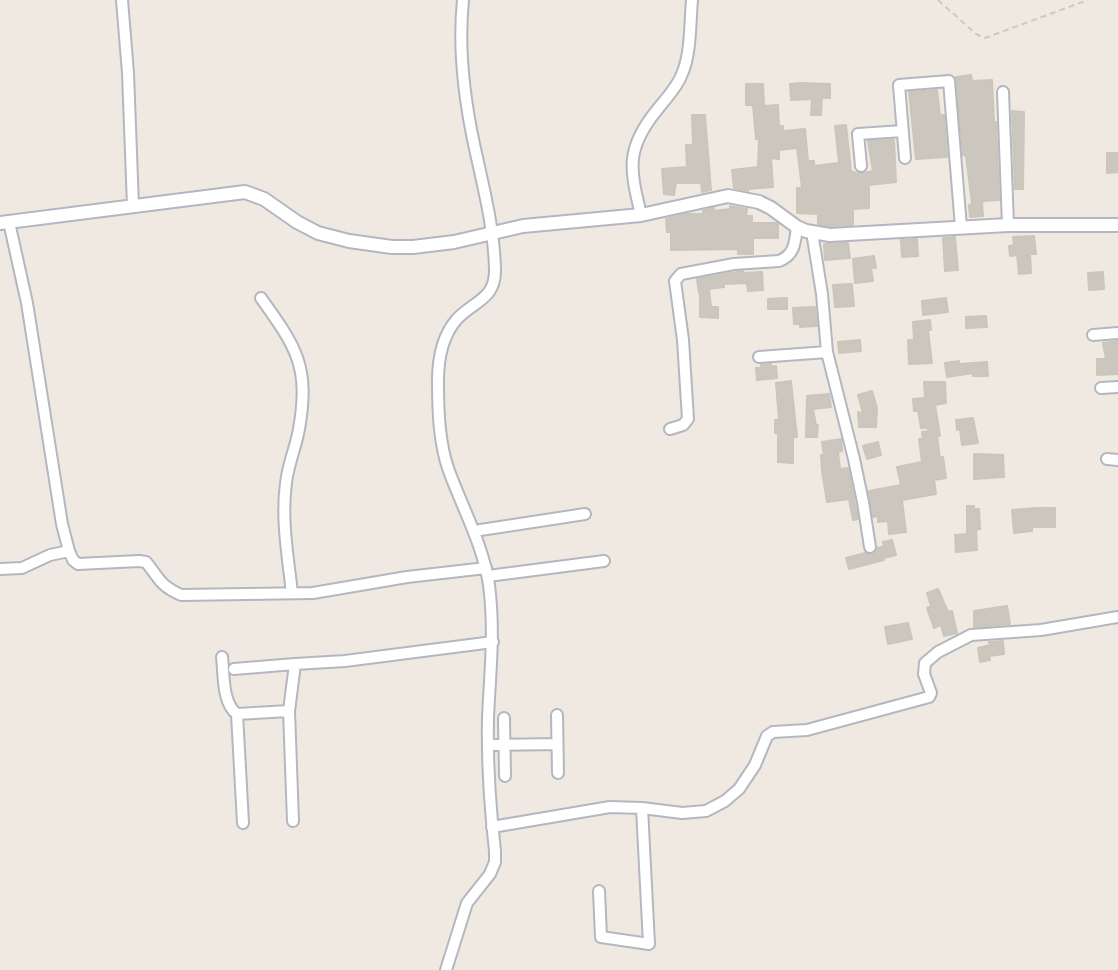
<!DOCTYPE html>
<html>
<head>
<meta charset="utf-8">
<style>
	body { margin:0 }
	canvas { display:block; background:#efe9e1 }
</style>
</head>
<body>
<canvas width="1118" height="970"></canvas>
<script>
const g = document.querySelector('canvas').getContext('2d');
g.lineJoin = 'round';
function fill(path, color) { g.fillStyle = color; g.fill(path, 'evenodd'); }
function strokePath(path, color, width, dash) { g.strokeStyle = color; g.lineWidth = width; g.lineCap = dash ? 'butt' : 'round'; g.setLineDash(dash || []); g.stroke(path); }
const building = new Path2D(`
	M971,75l1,6 20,-1 2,42h2l3,78 -15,1 -2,2 1,13 -13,1 -1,-12 3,-1 -6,-48 -3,-1 -7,-78z
	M802,83l28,1v14h-8l-1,17h-10l1,-16 -21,1 -1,-16z
	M746,84h17l1,22 14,-1 1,21h4v5l22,-2 3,32h6v5l25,-3 -4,-37 11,-1 5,46 7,3 15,-3 -5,-30 26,-1 2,42 -27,3v23l-16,1v16l-23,1 -12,-2v-10l-21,-1v-25h5l-5,-40 -18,2v9l-8,-1 2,29 -25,2v2l-14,-3 -2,-18 26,-3 1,-28h-3l-3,-34h-7z
	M937,90l3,25h4l3,42 -31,2 -7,-67z
	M1012,111l12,1 -1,77h-8z
	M692,115h13l6,75 -9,2 -1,-9h-25l-2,12 -10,-1 -2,-25 25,-2 -1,-22h7z
	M1107,153h11v19l-11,1z
	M730,206l17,3 -1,7h6v7h24l2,1v14h-25v16h-15v-5l-67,1v-18h-4l-1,-13 21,-5h16v-3l11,-3v3l16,-2z
	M1034,236l2,18h-6l1,19 -12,1 -2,-19 -7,1 -1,-10 5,-1 -1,-8z
	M955,237l3,33 -13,1 -2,-33z
	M917,239l1,17 -16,1 -1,-17z
	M848,243l2,15 -25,2 -1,-16z
	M874,256l2,12h-5l2,13 -18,2 -2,-24z
	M743,271v2l19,-1 1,18 -15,1 -1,-7 -2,-1 -21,1v3l-15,2 2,18h7v11l-18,-1v-25l-1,1 -2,-14z
	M1103,272l1,17 -15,1 -1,-17z
	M852,284l2,22 -19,1 -2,-22z
	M787,298v11h-19v-10z
	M946,298l2,14 -25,3 -1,-14z
	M815,307l2,19 -17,1v-3h-6l-1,-16z
	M986,316l1,11 -21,1v-11z
	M930,320l1,10h-3l4,33 -23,1 -1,-24h6l-1,-18z
	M860,340l1,11 -22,2 -1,-11z
	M1118,341v33l-21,1v-16h9l-3,-16z
	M959,361v3l28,-2 1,14h-15v-3l-26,4 -2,-14z
	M771,364l1,3 4,-1 1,12 -20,2 -1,-12h5v-3z
	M791,381l6,56h-4v26l-15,-1v-29h-3v-13h4l-3,-37z
	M924,382h21l1,21 -11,2 5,31h-3l3,22 3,-1 3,21 -12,2 2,14 -34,6 4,32 -17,2 -1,-13 -10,1v-6l-5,1 -4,-26 32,-6 -4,-18 25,-5 -3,-23h4l-1,-7 7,-1 -1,-3h-7l-3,-18 -4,1 -1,-12 12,-1z
	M872,391l5,17 -1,19h-17l-1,-15 5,1 -5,-18z
	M829,394l2,13 -18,2 3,16h2l-1,12h-11l1,-41z
	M973,418l5,25 -16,2 -2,-16 -3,1 -1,-10z
	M841,439l1,12 -4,1 2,17 8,-1 10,51 -5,1 -4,-21 -22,3 -5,-31 -1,-16h3l-2,-13z
	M878,442l3,13 -14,4 -4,-13z
	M974,454l29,1 1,22 -30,2z
	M967,506h7v3h5l1,20 -4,1 1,20 -21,2 -1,-17 12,-1z
	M1037,508h18v19h-23v4l-18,2 -2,-23z
	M892,540l4,15 -12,3v2l-35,9 -3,-11 19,-5 7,2 4,-2 2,-5 6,-2 -1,-4z
	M938,589l10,23 4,-1 5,22 -13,3 -3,-11 -7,3 -7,-20 4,-2 -4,-13z
	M1007,606l3,18 -36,3v-16z
	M908,623l4,16 -24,5 -3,-17z
	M1003,641l1,13 -15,2 1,4 -10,2 -2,-14 12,-3 -1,-3z`);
const path = new Path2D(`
	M938,0l38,34 9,4 103,-38`);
const minor = new Path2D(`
	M122,0l6,73 5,133
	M1003,92l5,133
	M905,158l-6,-73 50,-4 12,146
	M861,166l-3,-32 45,-3
	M641,215c-11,-46 -16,-66 16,-105 9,-12 20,-22 25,-36 9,-20 8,-52 10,-74
	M9,222l18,81 35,221 7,27
	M812,232l10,62 5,58 27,107 9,43 7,45
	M261,298c35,49 49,68 38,131 -3,18 -11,35 -13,54 -5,36 2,74 6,110
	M1093,335l25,-2
	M759,357l68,-5
	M1101,388l17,-1
	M670,429l13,-4 5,-6 -5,-79 -8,-59 6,-7 53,-10 45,-3c16,-6 16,-19 18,-34
	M1107,459l11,1
	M474,531l111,-17
	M0,569l22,-1 28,-13 19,-4 4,9 5,4 61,-3 7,1c14,17 13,23 35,33l132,-2 94,-16 79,-9
	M488,576l116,-15
	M222,657c2,17 0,46 15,57l6,109
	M234,669l61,-5
	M237,714l52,-3
	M557,715l1,58
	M504,718l1,58
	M488,745l69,-1
	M293,821l-4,-110 6,-47 50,-3 148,-19
	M492,827l118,-20 32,1 40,5 24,-2 19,-10 14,-12 16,-24 12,-29 6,-4 34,-2 122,-33 2,-4 -7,-19 1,-11 13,-11 33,-17 70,-5 77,-13
	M599,891l2,46 48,7 -7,-136
	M446,970l21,-67 23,-29 5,-12v-11c-5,-44 -8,-89 -7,-133 2,-47 7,-85 1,-133 -6,-40 -26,-76 -40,-114 -10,-27 -11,-61 -11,-90 0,-22 4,-45 19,-62 17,-18 39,-20 38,-50 -1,-42 -12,-83 -21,-125 -10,-47 -16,-96 -11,-144`);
const tertiary = new Path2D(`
	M0,223l245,-31 19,7 33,23 21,11 31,8 43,6h21l41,-5 69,-16 118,-11 87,-19 31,6 12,6 26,19 9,4 24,4 178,-10h110`);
fill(building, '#cbc7bf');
strokePath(building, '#cbc5ba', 2);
strokePath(minor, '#b4b7c1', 14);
strokePath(tertiary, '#b4b7c1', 16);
strokePath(path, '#c9c9c9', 2, [6, 4]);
strokePath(minor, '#fff', 10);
strokePath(tertiary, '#fff', 12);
</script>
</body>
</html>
